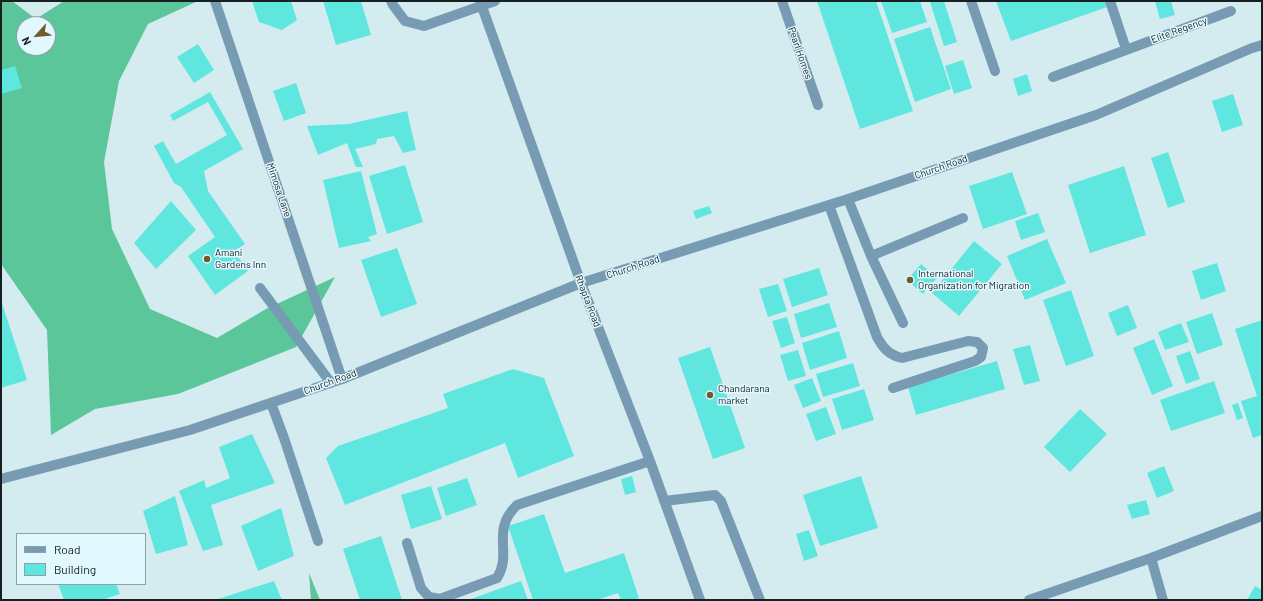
<!DOCTYPE html>
<html>
<head>
<meta charset="utf-8">
<style>
	body { margin:0 }
	#map { position:relative; width:1263px; height:601px; overflow:hidden; background:#d4ebf0; font-family:Barlow,sans-serif }
	canvas { display:block }
	.frame { position:absolute; inset:0; border:2px solid #171f21; pointer-events:none }
	.legend { position:absolute; left:16px; top:533px; width:130px; height:52px; box-sizing:border-box; background:#e1f8fe; border:1px solid #90a1a6; margin:0; padding:5px 7px; list-style:none; font-size:12px; color:#171f21 }
	.legend li { display:flex; align-items:center; gap:8px; height:20px }
	.legend b { width:20px; border:1px solid #90a1a6 }
	.north { position:absolute; left:16px; top:16px; width:40px; height:40px; box-sizing:border-box; background:#e1f8fe; border:1px solid #90a1a6; border-radius:50%; rotate:243deg; font-size:11px; font-weight:700; line-height:16px; text-align:center; color:#171f21 }
	.north::after { content:''; display:block; margin:auto; width:14px; height:18px; background:#705c2b; clip-path:polygon(50% 0,100% 100%,50% 72%,0 100%) }
</style>
</head>
<body>
<div id="map">
<canvas width="1263" height="601"></canvas>
<div class="frame"></div>
<ul class="legend">
<li><b style="height:5px;background:#789bb4"></b>Road</li>
<li><b style="height:11px;background:#5fe7df"></b>Building</li>
</ul>
<div class="north">N</div>
</div>
<script>
const g = document.querySelector('canvas').getContext('2d');
g.lineJoin = 'round';
function fill(path, color) { g.fillStyle = color; g.fill(path, 'evenodd'); }
function strokePath(path, color, width, dash) { g.strokeStyle = color; g.lineWidth = width; g.lineCap = dash ? 'butt' : 'round'; g.setLineDash(dash || []); g.stroke(path); }
function write(font, color, halo, rows, align = 'center') {
  g.font = font + ' Barlow,sans-serif'; g.lineWidth = 3; g.setLineDash([]); g.textBaseline = 'middle'; g.strokeStyle = halo; g.fillStyle = color; for (const [text, x, y, turn = 0] of rows) {
    g.save(); g.translate(x, y); g.rotate((+turn || 0) * Math.PI / 180); g.textAlign = isNaN(turn) ? turn : align; if (halo) g.strokeText(text, 0, 0); g.fillText(text, 0, 0); g.restore();
  }
}
const forest = new Path2D(`
	M1,1h11l24,18 28,-18h134l-50,23 -29,57 -15,81 8,67 38,80 67,29 49,-29 69,-32 -39,70 -118,47 -83,15 -44,26 -4,-105 -46,-66zM24,24h24v24h-24z
	M309,573l11,27h-9z`);
const building = new Path2D(`
	M252,1h39l6,19 -15,10 -23,-8z
	M323,1h38l10,34 -35,10z
	M817,1h59l37,110 -53,18z
	M881,1h39l7,21 -35,11z
	M934,1h10l13,41 -13,4 -14,-44z
	M996,1h109l2,6 -96,34z
	M1155,1h16l4,14 -15,4z
	M930,27l21,62 -36,13 -21,-63z
	M198,44l16,26 -20,13 -17,-26z
	M963,60l9,28 -18,6 -9,-28z
	M15,66l7,22 -21,6v-24z
	M1027,74l5,17 -14,5 -5,-17z
	M296,83l10,30 -22,8 -11,-30z
	M210,92l33,57 -39,22 4,20 37,53 -11,7 14,20 -33,24 -27,-39 27,-19 -34,-50 -7,-4 -20,-37 9,-5 13,23 51,-29 -19,-33 -35,19 -3,-6z
	M1233,94l10,31 -21,7 -10,-31z
	M407,111l9,39 -13,3 -9,-17 -17,3 -1,5 -21,5 8,18h-7l-9,-24 -29,12 -11,-29 42,-2z
	M1168,152l17,50 -17,6 -17,-50z
	M405,165l18,57 -36,12 -18,-58z
	M1124,166l22,69 -56,18 -22,-68z
	M361,171l16,63 -9,3 3,4 -32,7 -16,-68z
	M1012,172l15,42 -44,15 -14,-43z
	M171,201l25,29 -40,39 -22,-26z
	M709,206l3,7 -16,6 -3,-8z
	M1038,213l7,19 -24,8 -6,-19z
	M1047,239l19,44 -41,17 -18,-44z
	M974,241l28,23 -43,52 -27,-23z
	M397,248l20,56 -36,13 -20,-57z
	M1217,263l9,28 -25,9 -9,-29z
	M921,264l16,14 -14,16 -16,-14z
	M819,268l9,27 -36,12 -9,-28z
	M778,284l9,27 -19,6 -9,-28z
	M1071,290l23,66 -28,10 -23,-66z
	M1,300l26,80 -26,8z
	M829,303l8,24 -36,11 -7,-24z
	M1128,305l9,23 -20,8 -9,-23z
	M1212,313l11,32 -26,9 -11,-32z
	M787,317l8,26 -14,5 -9,-27z
	M1262,320v115l-9,3 -12,-37 16,-5 -22,-67z
	M1181,323l8,19 -24,8 -7,-18z
	M839,331l8,27 -37,12 -8,-27z
	M1154,339l19,47 -21,9 -19,-47z
	M1030,345l10,36 -16,4 -11,-36z
	M710,347l35,101 -32,11 -35,-101z
	M798,350l8,26 -18,5 -8,-26z
	M1190,351l10,28 -14,5 -10,-28z
	M997,361l8,28 -89,26 -8,-28z
	M853,363l7,23 -37,11 -7,-23z
	M513,369l31,9 30,78 -56,22 -13,-35 -160,62 -19,-47 12,-12 110,-38 -5,-14z
	M812,378l9,23 -18,7 -9,-23z
	M1214,381l11,32 -54,18 -11,-31z
	M864,389l10,31 -32,10 -10,-31z
	M1238,403l5,15 -6,2 -5,-15z
	M826,407l10,27 -20,7 -10,-27z
	M1080,409l27,25 -37,38 -26,-25z
	M252,434l23,49 -64,22 12,40 -20,6 -24,-60 25,-11 2,8 24,-10 -11,-31z
	M1164,466l10,25 -17,7 -10,-25z
	M632,476l4,16 -11,3 -4,-16z
	M861,476l17,52 -58,18 -17,-51z
	M467,478l10,27 -31,11 -9,-28z
	M431,486l11,33 -31,10 -10,-34z
	M175,496l13,49 -32,9 -13,-43z
	M1146,500l4,14 -18,5 -5,-14z
	M281,508l13,48 -36,15 -17,-45z
	M544,514l21,59 59,-20 15,45 -5,2h-13l-3,-7 -21,7h-64l-25,-74z
	M809,530l9,26 -14,5 -8,-27z
	M381,536l21,64h-42l-17,-51z
	M274,581l8,19h-67z
	M521,581l7,19h-60z
	M58,584h58l4,10 -18,6h-38z
	M1255,586l7,4v10h-15z`);
const minor = new Path2D(`
	M215,1l127,378
	M391,1l2,4 12,16 19,5 71,-25
	M480,1l101,282 69,178 50,139
	M782,1l36,104
	M971,1l24,70
	M1110,1l16,48
	M1053,77l178,-66
	M848,199l23,57 92,-38
	M829,205l48,132c6,11 12,18 25,21l66,-17 9,1 6,6 -2,9 -6,4 -82,27
	M871,256l32,67
	M260,288l71,95
	M271,403l13,35 34,103
	M1,479l189,-49 152,-51 239,-96 267,-84 248,-84 156,-67 10,-3
	M664,501l51,-6 6,6 39,99
	M407,543l14,45 8,9 11,2 57,-21c16,-25 -7,-47 20,-73l133,-44
	M1151,558l12,42
	M1029,600l122,-42 111,-42`);
const markers = [
	[207,259,4,"#705c2b"],
	[910,280,4,"#705c2b"],
	[710,395,4,"#705c2b"]
];
const streetNames = [
	["Elite Regency",1179,30,-20],
	["Pearl Homes",800,53,71],
	["Church Road",941,167,-19],
	["Mimosa Lane",279,190,71],
	["Church Road",633,267,-18],
	["Rhapta Road",588,301,69],
	["Church Road",330,382,-20]
];
const poiNames = [
	["Amani",215,253],
	["Gardens Inn",215,265],
	["International",918,274],
	["Organization for Migration",918,286],
	["Chandarana",718,389],
	["market",718,401]
];
fill(forest, '#5bc699');
fill(building, '#5fe7df');
strokePath(minor, '#789bb4', 10);
for (const [x, y, r, color] of markers) { const dot = new Path2D(); dot.arc(x, y, r, 0, 2 * Math.PI); g.fillStyle = color; g.fill(dot); strokePath(dot, '#e1f8fe', 1.5); }
write('10px', '#171f21', '#e1f8fe', streetNames);
write('10px', '#171f21', '#e1f8fe', poiNames, 'left');
</script>
</body>
</html>
